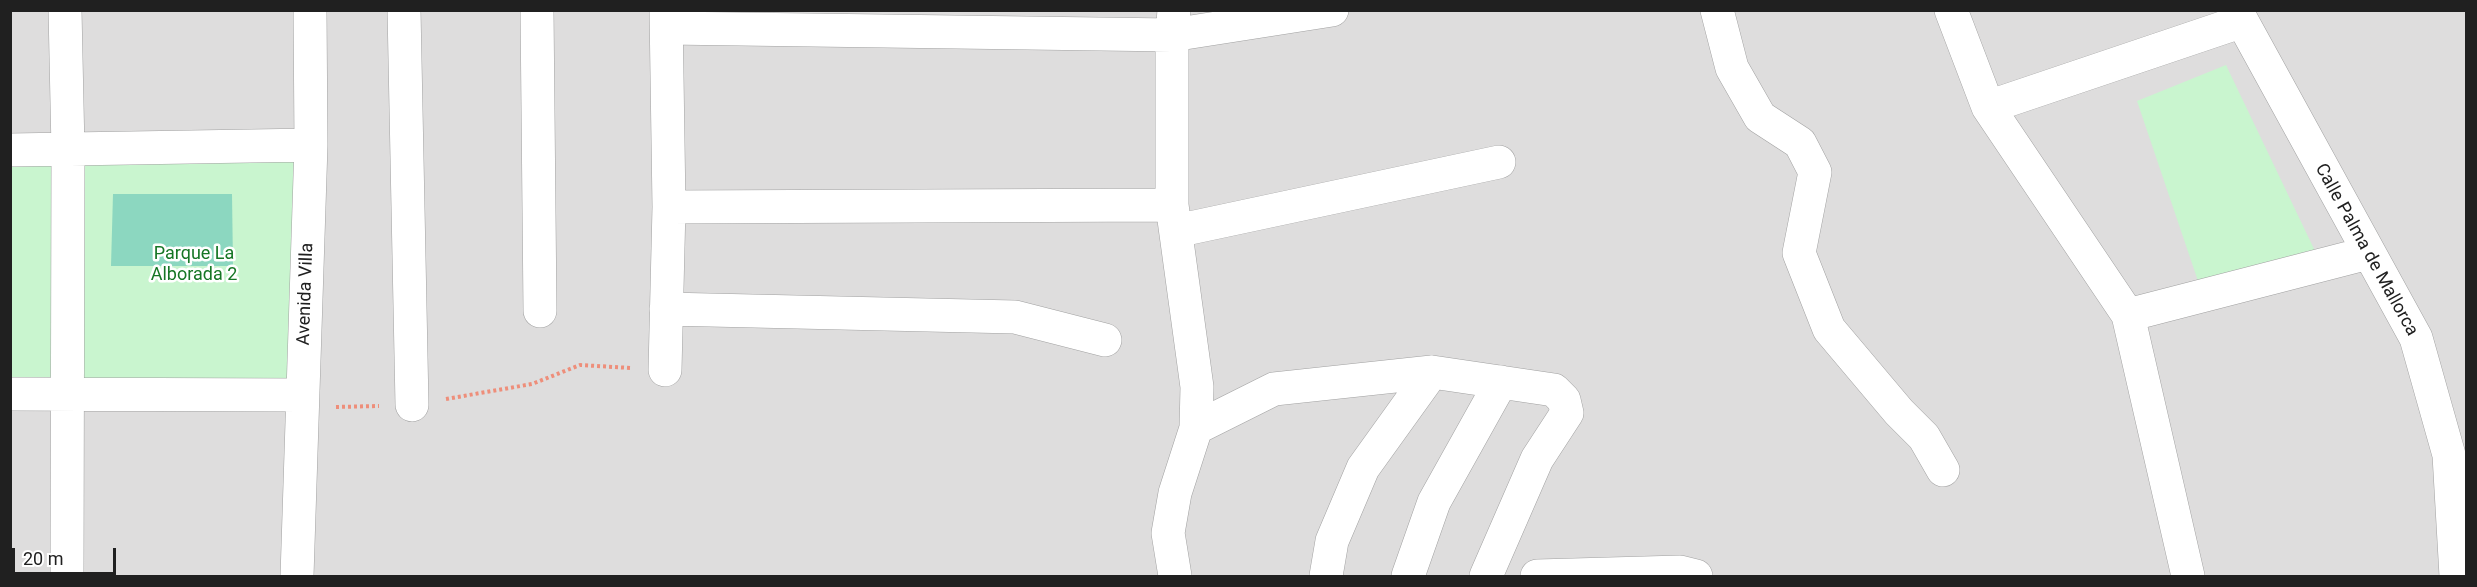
<!DOCTYPE html>
<html>
<head>
<meta charset="utf-8">
<style>
	body { margin:0 }
	#map { position:relative; width:2477px; height:587px; overflow:hidden; background:#efede7; font-family:Roboto,sans-serif }
	canvas { display:block }
	.frame { position:absolute; inset:0; border:12px solid #202020; pointer-events:none }
	.scale { position:absolute; left:12px; top:548px; width:104px; height:27px; box-sizing:border-box; border:3px solid #202020; border-top:0; padding-left:8px; font-size:18px; line-height:21px; white-space:nowrap; color:#202020; -webkit-text-stroke:4px #fff; paint-order:stroke }
</style>
</head>
<body>
<div id="map">
<canvas width="2477" height="587"></canvas>
<div class="frame"></div>
<div class="scale">20 m</div>
</div>
<script>
const g = document.querySelector('canvas').getContext('2d');
g.lineJoin = 'round';
function fill(path, color) { g.fillStyle = color; g.fill(path, 'evenodd'); }
function strokePath(path, color, width, dash) { g.strokeStyle = color; g.lineWidth = width; g.lineCap = dash ? 'butt' : 'round'; g.setLineDash(dash || []); g.stroke(path); }
function write(font, color, halo, rows, align = 'center') {
  g.font = font + ' Roboto,sans-serif'; g.lineWidth = 5; g.setLineDash([]); g.textBaseline = 'middle'; g.strokeStyle = halo; g.fillStyle = color; for (const [text, x, y, turn = 0] of rows) {
    g.save(); g.translate(x, y); g.rotate((+turn || 0) * Math.PI / 180); g.textAlign = isNaN(turn) ? turn : align; if (halo) g.strokeText(text, 0, 0); g.fillText(text, 0, 0); g.restore();
  }
}
const residential = new Path2D(`
	M11,11h2455v565h-2455z`);
const park = new Path2D(`
	M2226,65l89,186 -116,33 -62,-183z
	M311,145l-9,250 -220,-10v-228z
	M60,157v227h-49l-1,-226z`);
const pitch = new Path2D(`
	M113,194h119l1,72h-122z`);
const path = new Path2D(`
	M446,399l86,-15 48,-19 51,3
	M336,407l43,-1`);
const minor = new Path2D(`
	M65,10l3,140 -1,426
	M404,10l8,395
	M537,10l3,301
	M1174,10l-2,25v170l25,182 -1,41 -21,65 -7,40 7,43
	M1717,10l15,58 28,49 40,26 15,29 -16,81 30,76 70,83 25,25 19,33
	M1951,10l37,97 140,208 60,261
	M2236,10l180,328 33,117 7,121
	M667,28l505,7 160,-25
	M1988,107l252,-85
	M10,150l301,-5
	M669,207l503,-2
	M1176,231l323,-69
	M666,309l349,8 90,23
	M2128,315l240,-62
	M665,370l4,-163 -3,-197
	M10,394l292,1
	M1196,428l78,-39 158,-17 122,18 10,10 3,13 -30,46 -51,117
	M297,576l14,-431 -1,-135
	M1326,576l6,-35 31,-73 69,-96
	M1408,576l26,-74 67,-120
	M1537,576l143,-4 16,4`);
const streetNames = [
	["Calle Palma de Mallorca",2366,250,61],
	["Avenida Villa",306,294,-88]
];
const parkNames = [
	["Parque La",194,254],
	["Alborada 2",194,275]
];
fill(residential, '#dedddd');
fill(park, '#c9f5cf');
fill(pitch, '#8cd7c0');
strokePath(minor, '#a1a1a1', 34);
strokePath(path, '#ee8e7a', 4, [3, 3]);
strokePath(minor, '#fff', 33);
write('18px', '#202020', '#fff', streetNames);
write('18px', '#167625', '#fff', parkNames);
</script>
</body>
</html>
